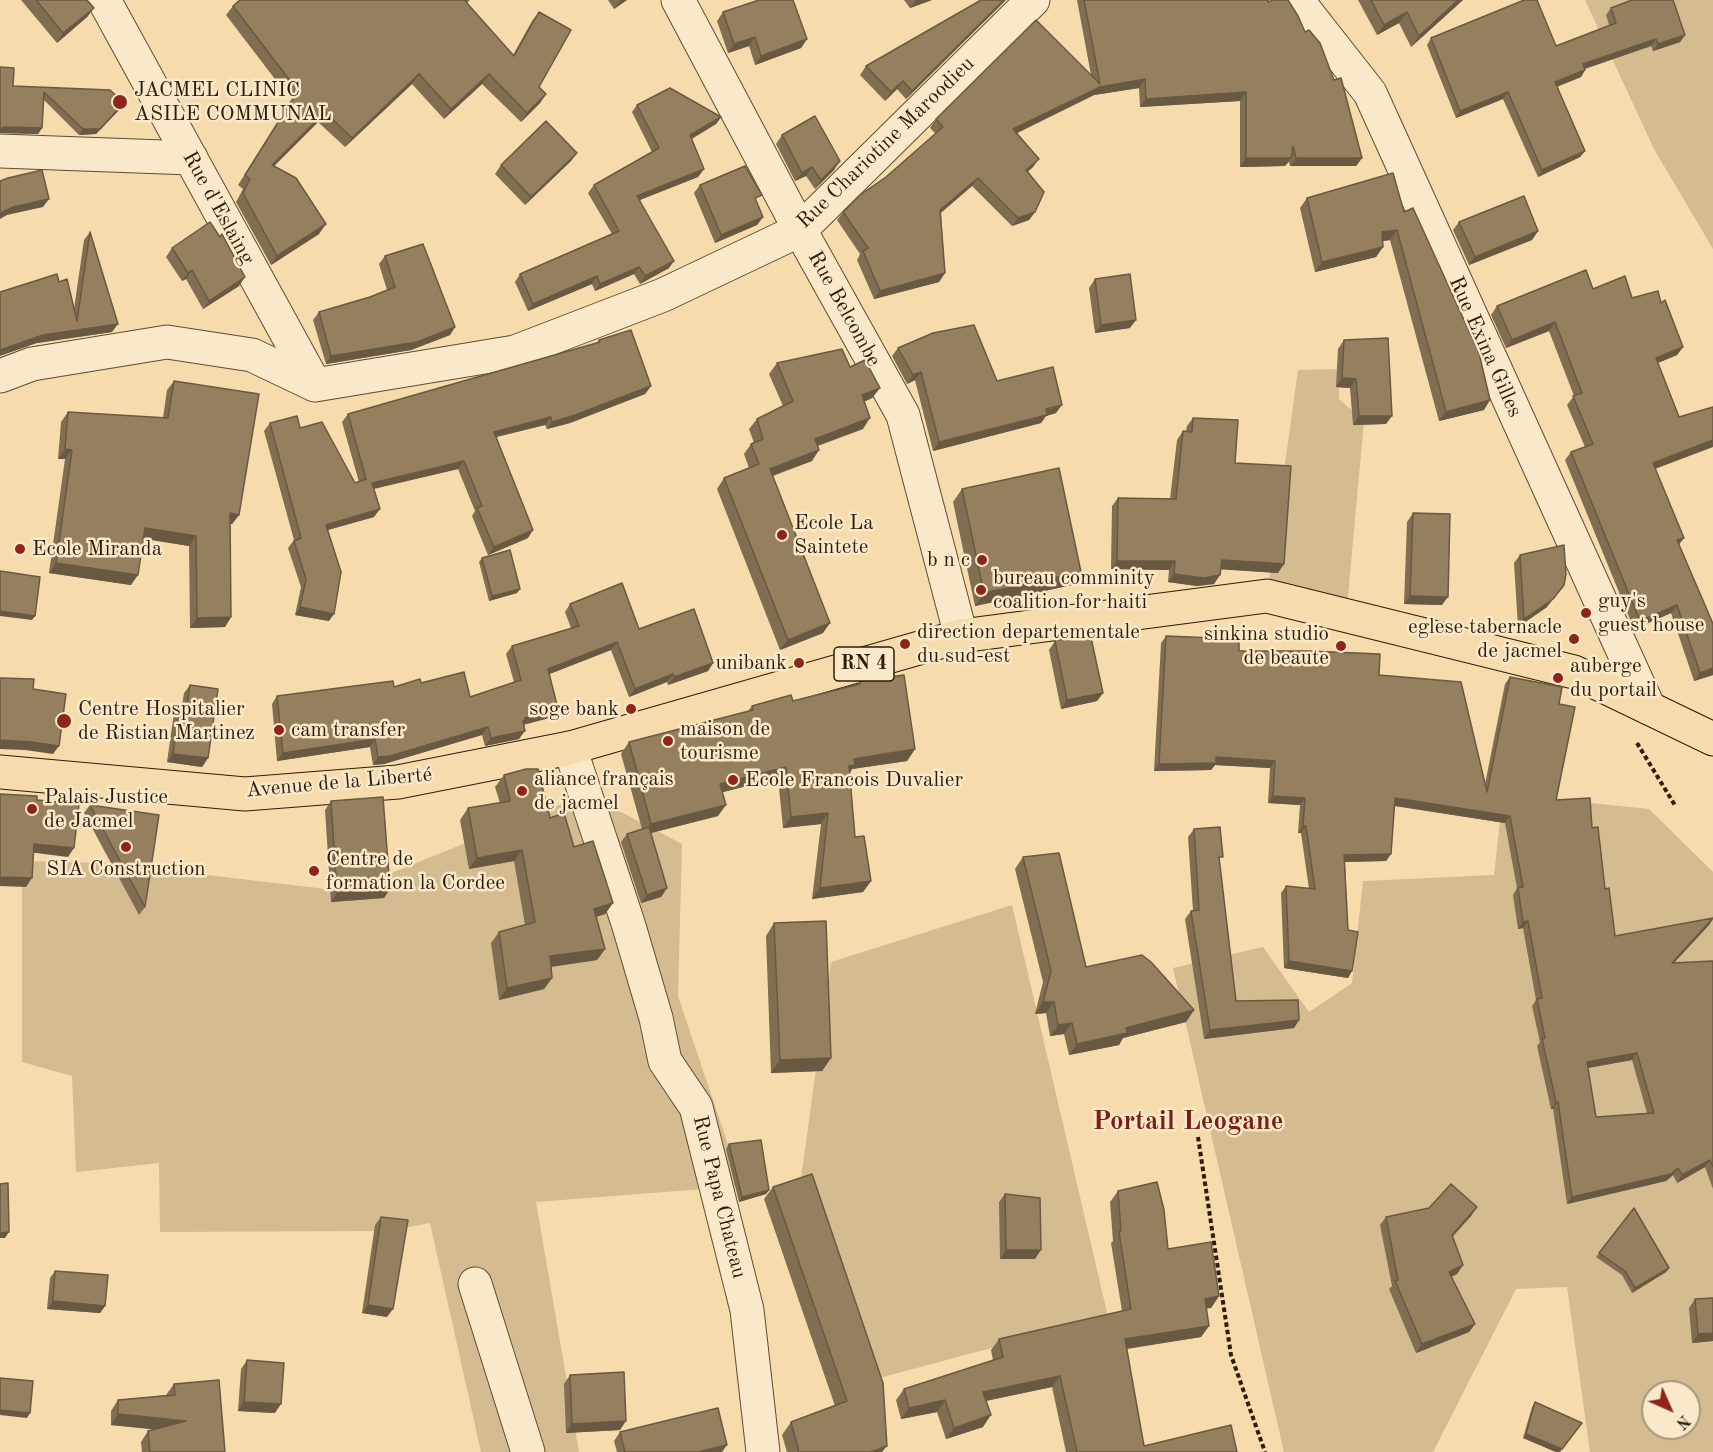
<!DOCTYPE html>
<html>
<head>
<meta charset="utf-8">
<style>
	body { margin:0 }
	#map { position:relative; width:1713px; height:1452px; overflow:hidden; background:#f6dbac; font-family:"Old Standard TT",serif }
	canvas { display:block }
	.north { position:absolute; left:1641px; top:1380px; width:60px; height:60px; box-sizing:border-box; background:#f9e8c9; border:2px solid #a7967c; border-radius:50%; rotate:135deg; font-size:16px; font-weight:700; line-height:24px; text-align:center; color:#2d1c09 }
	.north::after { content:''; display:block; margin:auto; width:21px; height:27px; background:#8f2418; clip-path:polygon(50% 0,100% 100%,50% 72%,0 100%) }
</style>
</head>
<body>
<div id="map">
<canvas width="1713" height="1452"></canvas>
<div class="north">N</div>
</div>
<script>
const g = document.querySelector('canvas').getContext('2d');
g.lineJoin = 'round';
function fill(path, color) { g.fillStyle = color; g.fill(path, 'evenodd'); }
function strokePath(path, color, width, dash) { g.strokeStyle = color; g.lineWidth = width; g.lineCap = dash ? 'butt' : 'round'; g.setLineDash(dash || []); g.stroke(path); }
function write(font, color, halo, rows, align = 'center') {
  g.font = font + ' "Old Standard TT",serif'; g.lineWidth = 5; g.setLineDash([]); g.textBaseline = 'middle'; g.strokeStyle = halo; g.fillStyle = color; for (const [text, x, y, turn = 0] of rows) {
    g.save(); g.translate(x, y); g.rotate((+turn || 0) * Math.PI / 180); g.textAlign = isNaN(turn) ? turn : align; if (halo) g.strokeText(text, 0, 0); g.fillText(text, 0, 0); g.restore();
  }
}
const green = new Path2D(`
	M1585,0h128v249l-59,-100z
	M1339,369v30l25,22 -17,186 -79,-20 30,-217z
	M587,794l95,50 -4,152 64,190 -206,16 43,250h-98l-51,-229 -42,8 -228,1 -1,-69 -83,9 -4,-96 -50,-14v-201l84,2 228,27 40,-10z
	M1503,794l146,15 64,63v580h-123l-23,-165 -51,2 -83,163h-149l-111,-484 90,-21 46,65 43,-29 11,-102 131,-6zM1653,1392h36v36h-36z
	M1012,905l96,412 -229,61 -78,-200 30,-216z`);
const path = new Path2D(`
	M1637,743l39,64
	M1198,1137l33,218 34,97`);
const minor = new Path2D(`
	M104,0l211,385
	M678,0l122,230 103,185 58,221
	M1297,0l73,93 279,615
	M0,151l191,7
	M0,376l32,-12 135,-22 85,13 63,30 200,-33 148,-57 137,-65 233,-230
	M570,748l58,175 28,95 9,43 31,46 51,203 16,142
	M475,1284l53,168`);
const major = new Path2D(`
	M0,772l245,22 153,-12 172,-34 391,-112 306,-40 307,76 139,67`);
const wall = new Path2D(`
	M21,0h66l7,8 -7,9 -30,26z
	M240,0h230l-3,3 46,52 19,-34 7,-9v75l7,7 -6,9 -19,19 -39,-38 -38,35 -32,-35 -67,63 -27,-25 -44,44 45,68 -48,31 -35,-63 7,-13 -5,-4 55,-87 -12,-11 -55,-72 7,-9z
	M608,0h19l-13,9z
	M904,0h28l-22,8z
	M1077,0h191v2l37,30 57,126 -6,8h-66l-1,-4 -4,4 -45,1v-66l-100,6 -1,-19 -45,7 -77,38 16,34 -6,5 8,40 -6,8 -17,6 -40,-40 -31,27 4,60 -6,9 -65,17 -17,-39 3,-6 -23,-34 6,-8 43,-35 50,-43 -6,-6 6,-9 155,-44z
	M1358,0h105l-52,47 -12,-24 -22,12z
	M1004,2l-98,97 -9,-10 -12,12 -25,-26 6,-9z
	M1611,8l74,27 -5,7 -27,9 -2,-5 -66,23v1l-4,7 -24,10 28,64 -5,6 -42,20 -35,-78 -47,19 -29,-73 4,-7 125,8 53,-21 -3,-10z
	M723,12l84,27 -6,9 -46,17 -6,-19 -21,7 -11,-32z
	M13,86l97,4 10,19 -24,25 -17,1 -35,-35 -2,28 -4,6 -38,-1z
	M637,105l84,12 -5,7 -24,15 12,30 -6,8 -58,23 29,68 -29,16 -6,-10 -39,17 -3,-7 -64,27 -13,-29 5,-8 92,-40 -24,-41 6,-8 58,-33 -20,-40z
	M782,135l52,35 -19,19 -9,-13 -11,5 -19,-37z
	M571,161l-46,44 -30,-31 6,-9z
	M700,185l57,17 6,15 -6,8 -42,18 -21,-50z
	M1307,198l97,14 80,198 -45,11 -49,-181 -7,1v6l-7,10 -61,15 -15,-64z
	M1459,222l79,9 -6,9 -63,25 -16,-35z
	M90,232l22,100 -75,11 22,-61 15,27 10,-69z
	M172,248l67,38 -36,23 -17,-30 -4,2 -16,-24z
	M385,256l70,71 -5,8 -39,15 -85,14 -13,-44 6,-8 51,-15 17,-7 -8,-26z
	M1095,279l35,49 -35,5 -6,-45z
	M1593,289l68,14 22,44 -6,8 -19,8 -3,106 24,76 34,130 -19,6 -23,-68 -37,16 -69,-169 6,-8 14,-5 -18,-42 7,-9 -25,-65 -43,17 -15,-33 6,-9z
	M599,340l52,46 -6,8 -75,29 -23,6 -2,-4 -49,12 32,101 -40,17 -16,-39 3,-5 -17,-42 -84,20v28l-46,13 1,91 -34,-6 6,-28 -13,-39 6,-8 -30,-109 6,-8 30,5 55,55 4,-1 -17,-60 6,-8 249,-71z
	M1344,340l42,84 -33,1 -3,-37 -14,-1 2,-38z
	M898,348l99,33 59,32 -10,3 -5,7 -108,28 -18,-71 -8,4 -15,-28z
	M777,363l73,4 30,21 -8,10 -8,4 -1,27 -45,17 -6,15 -39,15 50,157 -43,17 -63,-161 7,-11 25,-10 -5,-14 7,-10 3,-1 -5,-14 8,-10 26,-13 -14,-32z
	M174,381l65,134 -7,9h-2l1,93 -6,10 -35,1 -1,-82 -46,-8 -12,47 -82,-12 16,-114h-7l3,-37 7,-10 95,6 4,-28z
	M1193,418l42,45 43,110 -57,-4 -7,15 -17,2 -29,-4 1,-12 -58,-1 1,-63 6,-8 52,1 7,-59 6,-9h3l1,-5z
	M962,489l110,96 -97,21 -22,-104z
	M1413,513l29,92 -38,-1 3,-82z
	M1520,555l27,52 -29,20 -4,-64z
	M482,558l35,35 -28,8 -10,-39z
	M570,604l69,25 74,34 -5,8 -40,14 -1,-3 -38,15 -18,-47 -62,24 9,35 -5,8 -30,8 -4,14 -34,7 -3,-11 -98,29 -11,1 -3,-18 -93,14 -5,-57 5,-8 117,-9 27,-4 49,14 44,-15 -8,-28 6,-8 59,-18 -6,-16z
	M1166,636l73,15 140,24 106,109 20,-100 5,-7 49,27 -3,96 36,28 23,108 98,-17 -4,6 -35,38 39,-2v228l-8,-22 -28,16 -4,-8 -7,6 -99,23 -14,-95h-2l-14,-63 3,-4 -8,-36 4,-6 -13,-72 -5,1 -5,-34 4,-7 -12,-65 -111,-17 -3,48 -5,7 -41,1 3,68 4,41 -4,7 -64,-10 -3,-75 5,-7 23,3 -8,-56h-3l2,-28 -32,-2 2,-35 -55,-3 -4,5 -57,1 7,-128zM1632,1060l15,53 -51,4 -8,-49z
	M1055,641l48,52 -6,8 -36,8 -12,-59z
	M860,681l55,68 -8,12 -55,8 -2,4 5,64 16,44 -8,11 -51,7 9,-75 -38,4 -5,-50 -56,14 -4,24 -67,17 16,55 -6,9 -20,6 -20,-61 6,-8 15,-5 -21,-75 8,-12 119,-31 4,-5 41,-5 65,-17z
	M190,685l18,73 -6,9 -35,-5 7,-49 6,-8h2l2,-12z
	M504,775l46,43 24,29 39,56 -8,11 -9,3 9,32 -8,11 -46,7 1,11 -8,11 -45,11 -8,-57 8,-11 26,-7 -11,-64 -45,8 -9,-49 8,-12 32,-5 -5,-16z
	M331,801l59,88 -6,9 -53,4 -6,-92z
	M90,805l55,102 -6,8 -55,-102z
	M1194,829l25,33 17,139 63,19 -5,8 -90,11 -19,-120 6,-8h2l-5,-74z
	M1023,857l63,110 108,43 -8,12 -63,16 -4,7 -50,10 -5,-21 -14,2 -4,-23 -11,1 8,-32 -28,-113z
	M774,923l57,135 -9,13 -51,2 -5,-137z
	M729,1144l40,46 -3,4 -27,8 -13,-53z
	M773,1187l109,265h-95l-5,-17 9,-13 44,-16 -71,-207z
	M1118,1191l50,58 51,47 -8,12h-5l3,18 -8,11 -74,12 17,97 93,6h-171l-14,-65 -66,14 -3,26 -37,12 -9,-27 -36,7 -5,-19 8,-11 89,-29 -2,-10 8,-11 123,-28 -11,-68 2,-2 -3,-39z
	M1005,1194l30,65h-35l-1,-57z
	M1477,1207l-6,9 -19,21 11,28 -6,9 -6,3 24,47 -6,8 -53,21 -27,-64 3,-3 -12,-61 6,-8z
	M1634,1208l35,60 -3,4 -34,21 -10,-18 -26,-18z
	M381,1217l6,100 -25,-4 13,-88z
	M55,1271l50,35 -5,7 -53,-4 3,-31z
	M1695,1299l18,42 -21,2 -3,-35z
	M247,1360l28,53 -37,-2 3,-42z
	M570,1375l50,55 -54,3 -2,-49z
	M174,1384l51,68h-83l-1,-10 7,-11 5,-2 -42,-4v-14l7,-11 48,-5z
	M1535,1402l25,50h-4l-33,-14 9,-31z
	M620,1432l102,20h-105l-3,-11z`);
const shadedWall = new Path2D(`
	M621,0h6l-13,9 6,-8z
	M916,0h16l-22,8z
	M1004,0h2l-100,99 6,-8z
	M1458,0h5l-52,47 8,-11z
	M94,8l-7,9 -30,26 6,-10z
	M1407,12l-8,11 -22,12 7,-10z
	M1685,35l-5,7 -27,9 5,-7z
	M755,37l-6,9 -21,7 6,-9z
	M807,39l-6,9 -46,17 6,-9z
	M1656,39l-5,7 -73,25 5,-7z
	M1585,70l-4,7 -31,12 5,-7z
	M419,74l-7,10 -67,63 7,-9z
	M489,74l-7,10 -38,35 7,-10z
	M1145,79l-6,9 -45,7 -87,43 6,-9 87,-42z
	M903,81l-6,8 -12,12 6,-9z
	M1246,92l-6,9 -100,6 6,-8z
	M1508,92l-5,7 -47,19 4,-7z
	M546,94l-6,9 -19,19 6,-9z
	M124,103l-4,6 -24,25 -17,1 4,-6z
	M325,112l-7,10 -53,53 7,-10z
	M721,117l-5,7 -31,18 5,-7z
	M4,127l38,1 -4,6 -38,-1v-4z
	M1585,151l-5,6 -42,20 4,-7z
	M577,153l-6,8 -46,44 6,-8z
	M1246,158h45l-6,8 -45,1z
	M1296,158h66l-6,8h-66z
	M1039,159l-6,8 -13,12 6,-9z
	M840,161l-6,9 -19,19 6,-9z
	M812,167l-6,9 -11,5 7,-8z
	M704,169l-6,8 -66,26 5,-7z
	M978,178l-6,8 -38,32 6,-8z
	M49,199l-6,8 -36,8 -7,4v-6l13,-6z
	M1035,212l-6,8 -17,6 6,-8z
	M763,217l-6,8 -42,18 6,-8z
	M326,224l-7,10 -48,31 6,-9z
	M1397,230l-7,10 -15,2 7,-10z
	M1538,231l-6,9 -63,25 6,-8z
	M1383,247l-7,10 -61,15 7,-10z
	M674,261l-5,7 -29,16 5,-8z
	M639,267l-5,7 -39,17 5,-7z
	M192,270l-6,9 -4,2 6,-8z
	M945,273l-6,9 -65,17 6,-8z
	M597,276l-5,8 -64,27 5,-7z
	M245,277l-6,9 -36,23 6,-8z
	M1136,320l-6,8 -35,5 6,-8z
	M1555,322l-6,9 -43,17 6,-8z
	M118,324l-6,8 -75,11 -37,13v-6l43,-15z
	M455,327l-5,8 -39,15 -85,14 5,-8z
	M1683,347l-6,8 -27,11 6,-8z
	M921,372l-6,8 -8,4 6,-9z
	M1342,378l14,1 -6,9 -14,-1z
	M651,386l-6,8 -75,29 -23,6 5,-7z
	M880,388l-8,10 -18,8 8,-11z
	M1490,400l-6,10 -45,11 7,-9z
	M1062,405l-6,8 -10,3 -5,7 -108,28 6,-9z
	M1359,416h33l-6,8 -33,1z
	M551,417l-6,8 -57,14 6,-7z
	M870,418l-7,11 -56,20 8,-10z
	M1713,440v7l-66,25 6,-9z
	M65,449l7,1 -7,9h-7z
	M819,450l-7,11 -50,18 8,-10z
	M464,461l-6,8 -91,21 5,-7z
	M380,509l-6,8 -54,15 6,-7z
	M230,513l9,2 -7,9 -8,-1z
	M145,528l51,8 -7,10 -51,-8z
	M533,530l-5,8 -40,17 6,-8z
	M1684,538l-6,8 -1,-6z
	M1222,560l62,4 -6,9 -62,-4z
	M1117,561h58l-6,9 -58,-1z
	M56,563l82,12 -7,10 -82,-12z
	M1081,572l-9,13 -97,21 9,-13z
	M1174,574l46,1 -6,9 -17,2 -29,-4z
	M1564,585l-17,22 -29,20 6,-8z
	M520,589l-3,4 -28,8 3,-5z
	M1410,596l38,1 -6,8 -38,-1z
	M1677,605l-6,8 -37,16 6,-8z
	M300,607l34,7 -5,7 -34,-6z
	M0,611l35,5 -3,4 -32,-4z
	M231,617l-6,10 -35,1 7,-10z
	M830,623l-7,10 -43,17 8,-10z
	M617,642l-6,8 -69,27 6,-8z
	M713,663l-5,8 -40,14 6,-8z
	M1713,668v7l-19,6 6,-8z
	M673,674l-6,8 -38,15 6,-8z
	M1103,693l-6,8 -36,8 6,-9z
	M558,709l-5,8 -31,8 -5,4 8,-11z
	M488,727l-6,8 -98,29 -11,1 5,-8z
	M525,731l-6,8 -34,7 6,-8z
	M375,739l-5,8 -93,14 6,-8z
	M0,740l31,2 28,4 -6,8 -28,-4 -25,-1z
	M915,749l-8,12 -55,8 -4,7 -7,2 13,-19z
	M173,754l35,4 -6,9 -35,-5z
	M1216,757l59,4 -5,7 -55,-3 -4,5 -57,1 5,-7z
	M786,767l-8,11 -66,17 8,-11z
	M1273,796l32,2 -5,7 -32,-2z
	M1395,798l115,18 -5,7 -115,-18z
	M726,805l-8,11 -75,19 8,-11z
	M828,813l-7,11 -38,4 8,-11z
	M1303,826h3l-5,7h-3z
	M34,844l40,4 -6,9 -40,-5z
	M522,850l-8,11 -45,8 8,-11z
	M1391,854l-5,7 -46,1 4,-7z
	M0,877l32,1 -6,9 -26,-1z
	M871,881l-8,11 -51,7 8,-11z
	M667,888l-6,9 -20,6 6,-8z
	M390,889l-6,9 -53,4 6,-9z
	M613,903l-8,11 -19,6 8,-11z
	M1713,919l-4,6 -42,45 5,-7z
	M1528,921l-5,7 -5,1 5,-7z
	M605,949l-8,11 -55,8 8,-12z
	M1289,961l63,10 -4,7 -64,-10z
	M552,978l-8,11 -45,11 8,-12z
	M1043,1002h11l-8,11 -11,1z
	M1194,1010l-8,12 -63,16 -4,7 -50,10 8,-11 49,-16z
	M1299,1020l-5,8 -90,11 6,-9z
	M1072,1023l-8,11 -14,2 8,-11z
	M1637,1053l-5,7 -50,9 5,-7z
	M831,1058l-9,13 -51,2 9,-13z
	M1556,1102h2l-5,7h-2z
	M1710,1160l-5,7 -28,16 5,-8z
	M1678,1168l-5,7 -7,6 -99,23 5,-7z
	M769,1190l-3,4 -27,8 3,-5z
	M1477,1207l-6,9 -25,28 6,-9z
	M9,1232l-4,6h-5v-5z
	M1006,1250h35l-6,9h-35z
	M1463,1265l-6,9 -14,7 6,-9z
	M1669,1268l-3,4 -34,21 3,-5z
	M1219,1296l-8,12 -14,2 8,-11z
	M53,1301l52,5 -5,7 -53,-4z
	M368,1305l25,4 -6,8 -25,-4z
	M1475,1324l-6,8 -53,21 6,-9z
	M1209,1326l-8,11 -84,13 8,-11z
	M1713,1333v8l-21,2 6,-9z
	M1060,1376l-8,11 -77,16 8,-11z
	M945,1400l-8,12 -36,7 8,-11z
	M244,1402l37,2 -6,9 -37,-2z
	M0,1410l30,3 -3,5 -27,-3z
	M118,1414l68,7 -7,11 -68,-7z
	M991,1415l-8,12 -37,12 8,-11z
	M626,1421l-6,9 -54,3 6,-9z
	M1582,1423l-22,29h-4l-33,-14 3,-4z
	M727,1445l-5,7h-24z
	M887,1446l-5,6h-11z`);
const building = new Path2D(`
	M36,0h51l7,8 -31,25z
	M240,0h226l-1,1 49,55 25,-44 32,18 -32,57 7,7 -19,19 -38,-39 -38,35 -32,-35 -67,64 -27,-26 -53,53 24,13 30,46 -49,32 -34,-63 7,-14 -5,-4 47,-75 8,-7v-4l-12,-11 -55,-72z
	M759,0h34l14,39 -46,17 -6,-19 -21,7 -11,-32z
	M981,0h23l-92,91 -9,-10 -12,11 -25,-26z
	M1084,0h184v2l5,-2h15l10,16 7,16 4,-2 11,13 14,37 7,-2 21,80h-66l-3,-12 -2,12h-45v-66l-100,7 -1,-20 -45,8 -87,42 26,30 -13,11 18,22 -9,20 -17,6 -40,-40 -38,32 5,63 -65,18 -17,-40 5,-3 -25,-36 17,-17 26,-18 57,-50 -7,-8 100,-99 64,64z
	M1371,0h87l-39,36 -12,-24 -23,13z
	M1524,0h13l19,46 60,-23 -5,-15 21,-8h41l12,35 -27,9 -2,-5 -73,25 2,6 -30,12 30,69 -43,19 -34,-78 -48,19 -29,-73z
	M0,67l14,1 -1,18 97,4 14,13 -24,26h-17l-39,-37 -2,36 -38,-1 -4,2z
	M670,88l51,29 -31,18 14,34 -67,27 37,65 -29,15 -6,-9 -39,17 -3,-8 -64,28 -13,-30 99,-43 -25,-46 65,-37 -22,-43z
	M815,116l25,45 -19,19 -9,-13 -10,6 -20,-38z
	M546,121l31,32 -46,44 -30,-32z
	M745,166l17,29 -7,3 8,19 -42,18 -21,-50z
	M42,170l7,29 -36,8 -13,6v-32l8,-3z
	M1393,173l11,39 9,-4 66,145 11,47 -44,12 -49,-182 -15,2 1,15 -61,15 -15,-64z
	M1524,196l14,35 -63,26 -16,-35z
	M210,222l10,15 2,-3 23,43 -36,24 -17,-31 -4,3 -16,-25z
	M90,232l28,92 -75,11 -43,15v-58l57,-18 2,8 8,-3 10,42z
	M423,244l32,83 -38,15 -86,14 -12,-44 51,-15 25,-10 -10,-31z
	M1586,270l7,19 32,-13 7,22 26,-7 3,12 4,-3 18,47 -27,11 23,59 34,-10v33l-60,23 31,75 -7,2 36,84v44l-13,5 -23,-68 -37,16 -69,-169 22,-8 -20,-48 9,-3 -27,-71 -43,18 -15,-34z
	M1130,274l6,46 -35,5 -6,-46z
	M974,325l23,56 56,-14 9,38 -16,4 1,6 -108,27 -18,-70 -8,3 -15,-27 35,-15z
	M631,330l20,56 -76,29 -23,7 -1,-5 -57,15 39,98 -39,17 -17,-39 5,-2 -18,-45 -92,22 8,26 -54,16 15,47 -7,42 -34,-7 6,-28 -12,-38 7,-3 -31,-115 27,-7 3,12 22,-6 33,61 11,-4 -18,-65 252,-72 -1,-2z
	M1388,338l4,78h-33l-3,-37 -14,-1 2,-38z
	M842,349l8,18 15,-7 15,28 -18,7 8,23 -55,21 4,11 -49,19 60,154 -42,17 -64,-162 35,-14 -8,-20 12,-5 -6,-20 36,-18 -16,-38z
	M174,381l85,13 -20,121 -9,-2 1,104 -34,1 -1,-82 -51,-8 -7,47 -82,-12 16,-113 -7,-1 3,-37 100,6z
	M1193,418l45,2 -3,43 56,3 -7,98 -62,-4 -2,15 -16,3 -30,-4 1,-13h-58l1,-63 58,1 7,-68 9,1z
	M1059,468l22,104 -97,21 -22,-104z
	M1413,513l37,1 -2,83 -38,-1z
	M1564,545l2,29 -2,11 -11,14 -29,20 -4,-64z
	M510,550l10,39 -28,7 -10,-38z
	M0,571l40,6 -5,39 -35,-5z
	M622,583l17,46 55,-20 19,54 -39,14 -1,-3 -38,15 -18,-47 -69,27 10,40 -33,9v2l-2,1 2,10 -34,7 -3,-11 -98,29 -12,1 -3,-18 -92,14 -6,-57 116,-15 1,6 26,-8 1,4 43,-11 6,25 51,-17 -9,-34 67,-20 -9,-22z
	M1090,633l13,60 -36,7 -12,-59z
	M1166,636l73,3v12h69l72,3 -1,21 82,7 26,110 23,-115 52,10 -3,17 16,3 -19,93 34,-2 2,30 6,-1 7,62 4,-1 6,48 98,-18 -41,45 41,-2v206l-3,-7 -28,15 -4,-7 -7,6 -99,23 -14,-95h-2l-14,-63 3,-1 -8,-39 5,-1 -14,-77 -5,1 -5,-34 5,-1 -13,-71 -115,-18 -4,56 -47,1 4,75 10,2 -6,39 -63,-10 -3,-75 29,3 -9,-63h-3l2,-28 -32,-2 2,-35 -59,-4v6l-57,1zM1637,1053l17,60 -58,4 -9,-55z
	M904,675l11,74 -61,10 1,6 -6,1 6,71 9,-1 7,45 -51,7 8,-75 -37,4 -5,-50 -66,17 6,21 -75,19 -22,-82 124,-32 -1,-4 39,-11 2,6 67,-17v-3z
	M0,678l34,1 -1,10 33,5 -7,52 -28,-4 -31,-2z
	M190,685l28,4 -10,69 -35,-4 7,-49 7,1z
	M526,769h12l12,49 14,-5 10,34 19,-6 20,62 -19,6 11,40 -55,7 2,22 -45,10 -8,-56 36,-10 -13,-72 -45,8 -9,-50 42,-7 -6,-26z
	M0,794l37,2v4l42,4 -5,44 -40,-4 -2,34 -32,-1z
	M383,797l7,92 -53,4 -6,-92z
	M90,805l69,10 -14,92z
	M649,827l18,61 -20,7 -20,-61z
	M1220,827l3,30h-4l17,144 62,-1 1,20 -89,10 -19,-119 8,-1 -5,-81z
	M1059,853l27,114 56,-12 9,7 43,48 -68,18 1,5 -50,11 -5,-21 -14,2 -4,-23h-11l8,-31 -28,-114z
	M826,921l5,137 -51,2 -6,-137z
	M761,1140l8,50 -27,7 -13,-53z
	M812,1174l71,209 4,63 -16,6h-72l-8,-30 56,-21 -74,-214z
	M1157,1182l7,28 4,39 43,-7 8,54 -14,3 4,27 -84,13 19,107 87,-21 6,27h-160l-17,-76 -77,16 8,23 -37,13 -9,-28 -36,8 -5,-19 99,-32 -4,-18 132,-30 -12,-77 2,-1 -3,-40z
	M8,1183l1,49 -9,1v-49z
	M1451,1184l26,23 -25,28 11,30 -14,7 26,52 -53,20 -27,-63 3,-1 -12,-63 43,-9z
	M1005,1194l35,4 1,52h-35z
	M1634,1208l35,60 -34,20 -10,-17 -26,-18z
	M381,1217l27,3 -15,89 -25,-4z
	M55,1271l53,4 -3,31 -52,-5z
	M1713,1298v35l-15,1 -3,-35z
	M247,1360l37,3 -3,41 -37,-2z
	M624,1372l2,49 -54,3 -2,-49z
	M0,1378l33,3 -3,32 -30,-3z
	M219,1380l6,72h-75l-2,-21 38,-10 -68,-7v-14l57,-5 -1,-11z
	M1535,1402l47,21 -20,26 -36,-15z
	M718,1408l9,37 -29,7h-73l-5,-20z`);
const markers = [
	[120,102,8,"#8f2418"],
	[782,535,6,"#8f2418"],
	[20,549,6,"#8f2418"],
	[982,560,6,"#8f2418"],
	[981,590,6,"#8f2418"],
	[1586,613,6,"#8f2418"],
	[1574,639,6,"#8f2418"],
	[905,644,6,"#8f2418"],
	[1341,646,6,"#8f2418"],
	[799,663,6,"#8f2418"],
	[1558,678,6,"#8f2418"],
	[631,709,6,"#8f2418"],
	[64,721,8,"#8f2418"],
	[279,730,6,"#8f2418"],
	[668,741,6,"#8f2418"],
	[733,780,6,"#8f2418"],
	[522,791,6,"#8f2418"],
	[32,809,6,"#8f2418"],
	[126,847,6,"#8f2418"],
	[314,871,6,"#8f2418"]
];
const shields = [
	[864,664,60]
];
const shieldNames = [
	["RN 4",864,664]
];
const poiNames = [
	["JACMEL CLINIC",134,90],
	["ASILE COMMUNAL",134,114],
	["Ecole La",794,523],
	["Saintete",794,547],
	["Ecole Miranda",32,549],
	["b n c",970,560,"right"],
	["bureau comminity",993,578],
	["coalition for haiti",993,602],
	["guy's",1598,601],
	["guest house",1598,625],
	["eglese tabernacle",1562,627,"right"],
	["de jacmel",1562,651,"right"],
	["direction departementale",917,632],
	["du sud-est",917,656],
	["sinkina studio",1329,634,"right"],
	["de beaute",1329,658,"right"],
	["unibank",787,663,"right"],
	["auberge",1570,666],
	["du portail",1570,690],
	["Centre Hospitalier",78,709],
	["de Ristian Martinez",78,733],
	["soge bank",619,709,"right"],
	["maison de",680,729],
	["tourisme",680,753],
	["cam transfer",291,730],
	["aliance français",534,779],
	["de jacmel",534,803],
	["Ecole Francois Duvalier",745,780],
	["Palais Justice",44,797],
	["de Jacmel",44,821],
	["Centre de",326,859],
	["formation la Cordee",326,883],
	["SIA Construction",126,869,"center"]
];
const streetNames = [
	["Rue Chariotine Maroodieu",886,143,-44],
	["Rue d'Eslaing",218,208,61],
	["Rue Belcombe",844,309,61],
	["Rue Exina Gilles",1485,347,66],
	["Avenue de la Liberté",339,783,-5],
	["Rue Papa Chateau",719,1197,76]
];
const districtNames = [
	["Portail Leogane",1188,1122]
];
fill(green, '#d4bb90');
strokePath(minor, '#5f4c32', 35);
strokePath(major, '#2d1c09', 35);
strokePath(path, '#2d1c09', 4, [4.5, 3]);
strokePath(minor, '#f9e8c9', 33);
strokePath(major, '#f6dbac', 33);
fill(wall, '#816d51');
fill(shadedWall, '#695942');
fill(building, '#967f5e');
strokePath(building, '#695942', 1.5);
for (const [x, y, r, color] of markers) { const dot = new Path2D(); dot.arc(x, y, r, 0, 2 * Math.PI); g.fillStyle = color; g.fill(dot); strokePath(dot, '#f9e8c9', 2); }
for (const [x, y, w] of shields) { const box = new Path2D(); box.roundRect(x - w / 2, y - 17, w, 34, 4.5); g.fillStyle = '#f9e8c9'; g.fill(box); strokePath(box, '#2d1c09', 1.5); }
write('bold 20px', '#2d1c09', null, shieldNames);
write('21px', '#2d1c09', '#f9e8c9', poiNames, 'left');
write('21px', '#2d1c09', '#f9e8c9', streetNames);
write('bold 27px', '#7a1f14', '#f9e8c9', districtNames);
</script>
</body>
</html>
